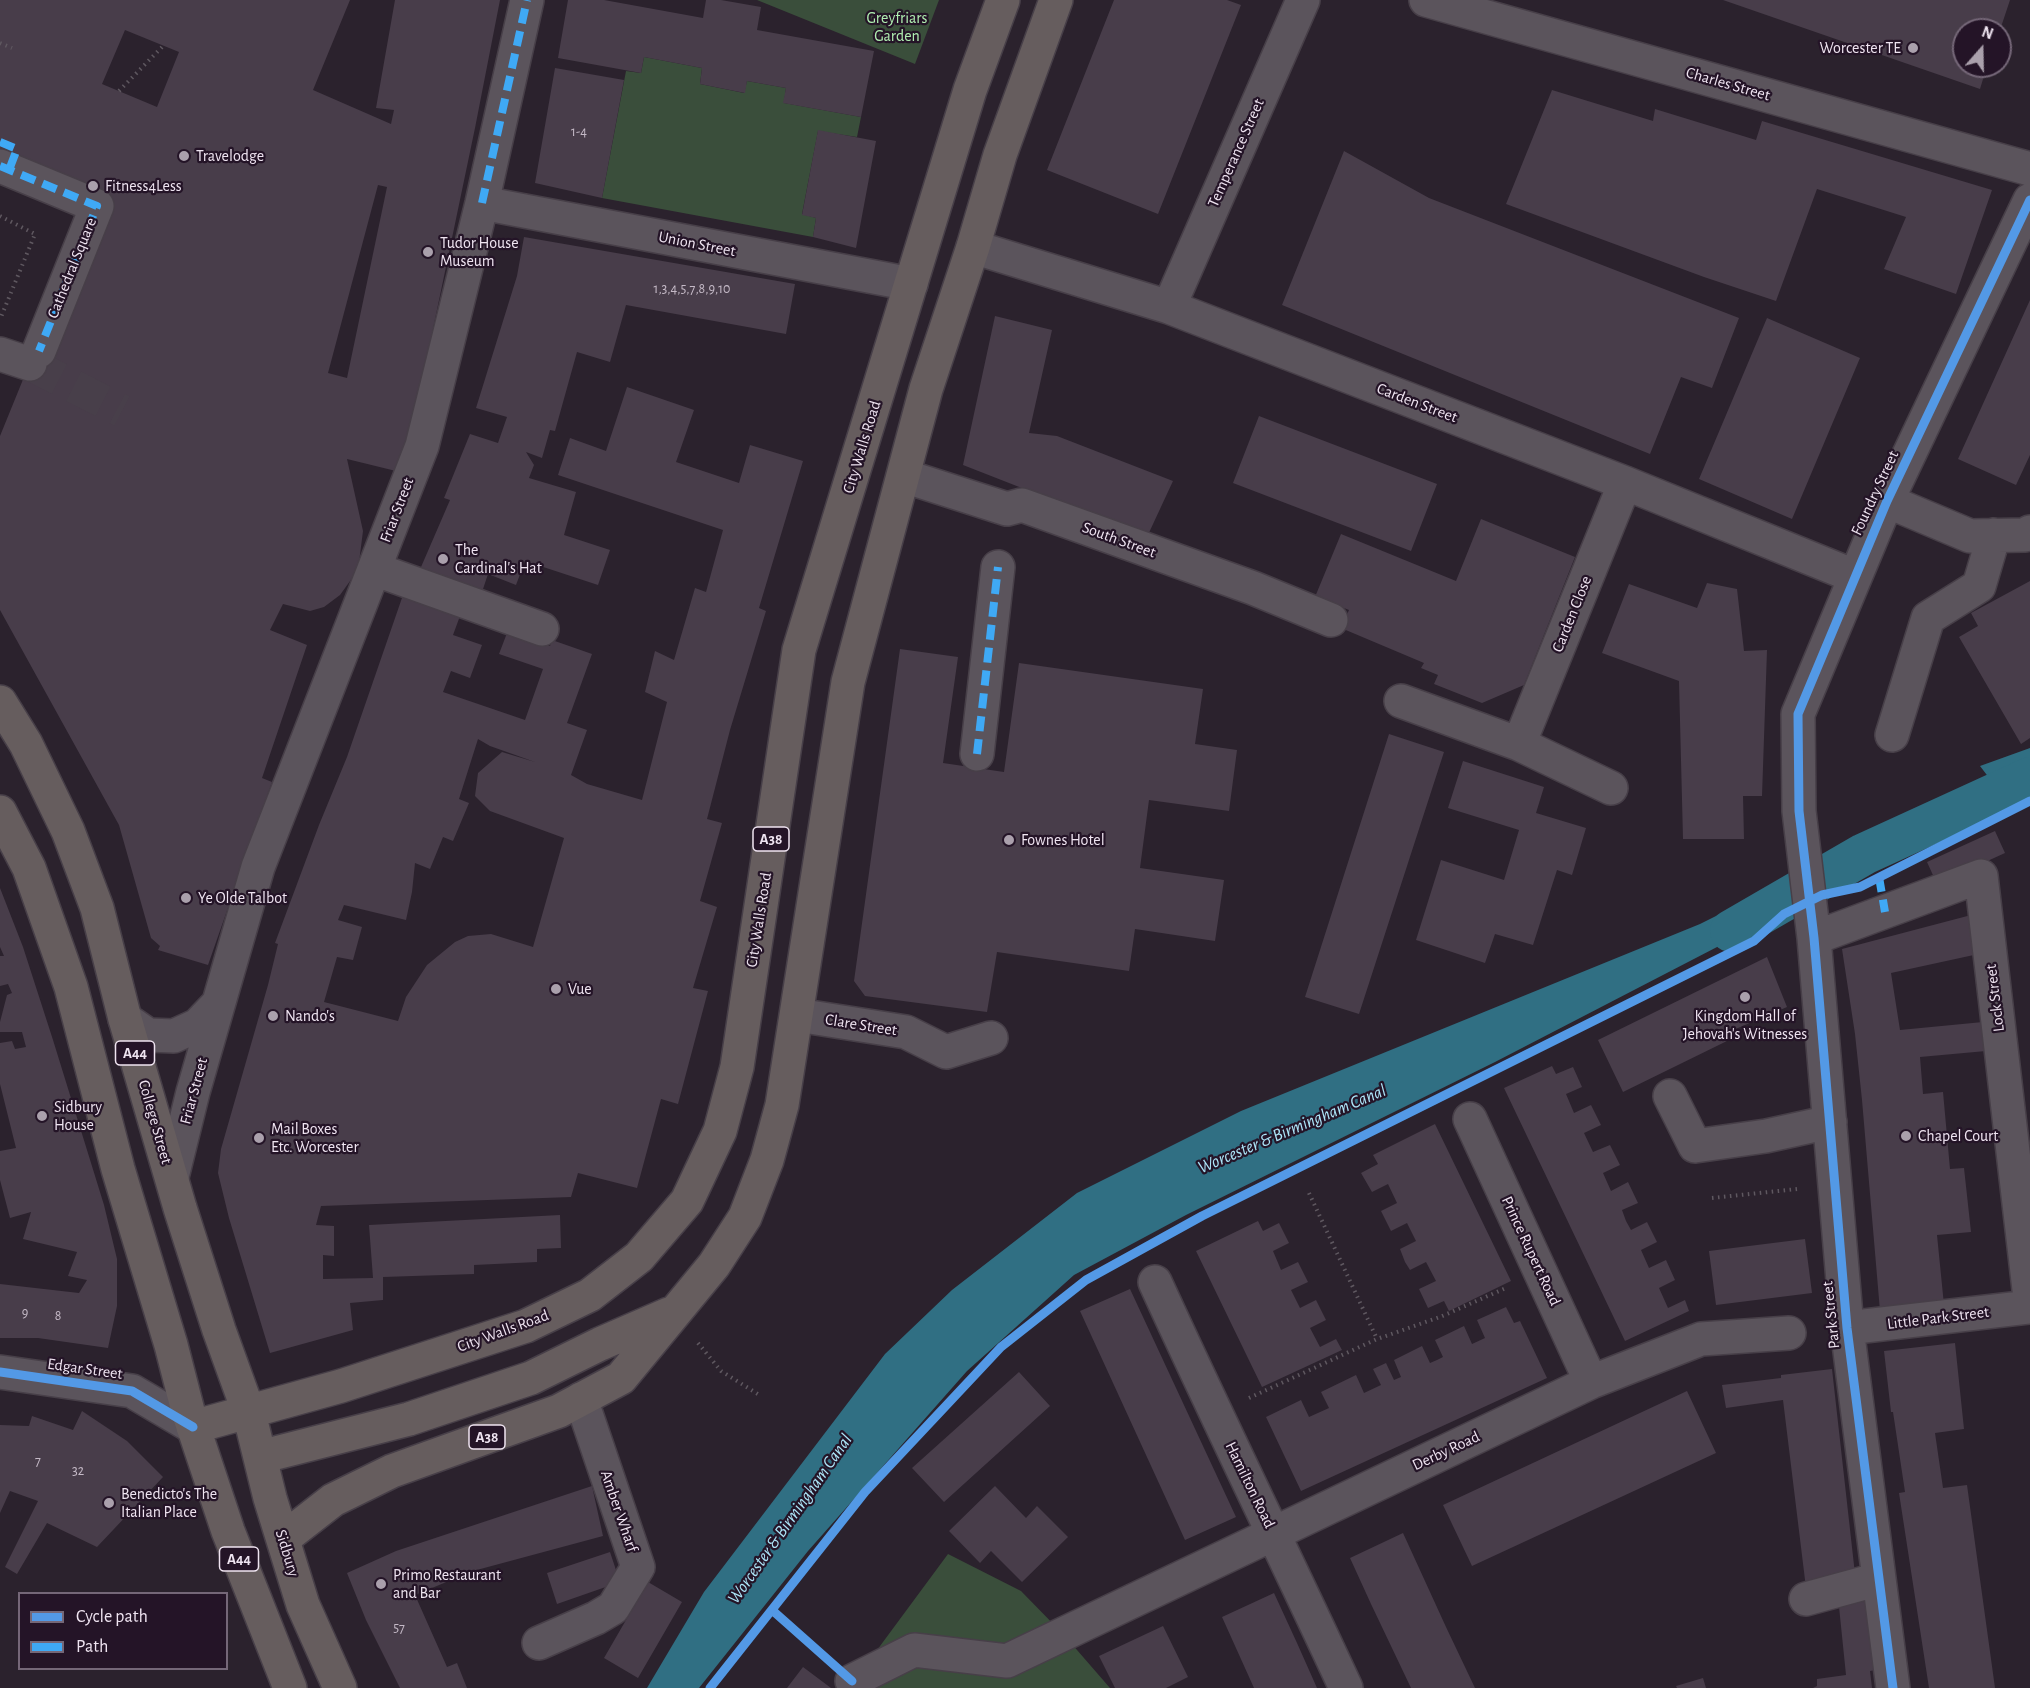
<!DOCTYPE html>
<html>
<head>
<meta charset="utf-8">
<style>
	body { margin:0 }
	#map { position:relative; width:2030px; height:1688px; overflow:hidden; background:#2b222d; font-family:"Alegreya Sans",sans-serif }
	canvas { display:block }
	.legend { position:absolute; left:18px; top:1592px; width:210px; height:78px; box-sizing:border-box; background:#241427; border:2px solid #756778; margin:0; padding:8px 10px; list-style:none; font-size:18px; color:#efe4f1 }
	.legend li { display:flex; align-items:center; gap:12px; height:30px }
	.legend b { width:30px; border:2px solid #756778 }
	.north { position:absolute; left:1952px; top:18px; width:60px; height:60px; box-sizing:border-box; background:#241427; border:2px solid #756778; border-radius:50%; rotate:20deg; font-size:16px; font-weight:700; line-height:24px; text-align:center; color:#efe4f1 }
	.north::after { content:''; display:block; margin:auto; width:21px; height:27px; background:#aaa0ac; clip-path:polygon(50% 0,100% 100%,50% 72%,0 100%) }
</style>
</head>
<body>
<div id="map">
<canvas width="2030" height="1688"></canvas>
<ul class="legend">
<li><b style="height:8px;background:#5399e6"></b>Cycle path</li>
<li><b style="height:8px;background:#3fa9f5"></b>Path</li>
</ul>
<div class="north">N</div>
</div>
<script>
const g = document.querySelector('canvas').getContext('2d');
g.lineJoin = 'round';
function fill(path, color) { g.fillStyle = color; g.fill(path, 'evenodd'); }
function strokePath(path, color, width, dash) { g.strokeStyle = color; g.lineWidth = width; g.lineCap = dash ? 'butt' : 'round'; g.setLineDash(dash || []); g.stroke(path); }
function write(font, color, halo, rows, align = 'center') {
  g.font = font + ' "Alegreya Sans",sans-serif'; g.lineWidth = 4.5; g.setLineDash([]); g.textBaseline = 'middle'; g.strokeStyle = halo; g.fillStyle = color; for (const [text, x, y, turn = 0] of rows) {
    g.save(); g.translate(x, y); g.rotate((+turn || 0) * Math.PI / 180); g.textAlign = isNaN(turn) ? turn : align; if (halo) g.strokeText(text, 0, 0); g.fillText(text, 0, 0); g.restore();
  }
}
const green = new Path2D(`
	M757,0h182l-24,64z
	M644,57l58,11 -2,16 44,9 3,-12 39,7 -2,15 77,14 -4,20 -39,-6 -16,83 14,4 -3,19 -211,-39 24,-127 15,2z
	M948,1554l73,37 43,44 46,53h-261z`);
const water = new Path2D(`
	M2030,748v54l-18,6 -32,-42z
	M1780,884l1,24 -35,24 -251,130 -309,153 -112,60 -107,96 -159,180 -109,137h-52l57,-96 181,-238 67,-64 125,-97 164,-82 459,-187z`);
const canal = new Path2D(`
	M1731,931l133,-77 166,-76`);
const building = new Path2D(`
	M0,0h350l-37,90 78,34 3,-14 -18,-2 19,-108h105l-25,128 -56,268 -19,76 -53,-13 16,72 -5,39 -18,25 -16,12 -14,4 -27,-7 -13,26 37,15 -45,133 10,4 -64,183 -50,-15 2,-4 -9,-8 -32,-113 -119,-215v-174l90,-221 -90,-35zM125,30l54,22 -22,55 -55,-23zM378,185l9,2 -40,191 -19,-5z
	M568,0h36l99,18 3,-18h15l40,7 -4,23 117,21 -13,66 -78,-14 3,-15 -39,-7 -2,12 -45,-9 2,-16 -58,-11 -3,16 -83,-15z
	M1114,0h113l14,5 -83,209 -111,-44z
	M1723,0h287l-10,30h-36v36h23l-7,23z
	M555,68l69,12 -22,118 -67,-15z
	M1552,90l101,31 2,-12 101,31 6,-19 230,69 -36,104 -72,-25 22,-52 -89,-28 -41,112 -72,-24 -198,-73z
	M818,130l58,11 -20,107 -43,-11 3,-19 -14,-3z
	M1344,151l85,47 310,120 -27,70 -31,-11 -31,77 -368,-149z
	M524,237l271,47 -9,50 -160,-29 -16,57 -33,-10 -22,79 -5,-1 -8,28 -16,-6 8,13 -5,13 47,14 -12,43 46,15 -12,35 -73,-24 -9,24 -28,-11 -8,24 -62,-24 32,-74 -6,-2 26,-64 28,9 9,-26 -31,-9 41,-132z
	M2030,300v155l-14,30 -58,-26z
	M995,316l57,14 -23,103 28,3 116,45 -26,56 -184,-72z
	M1767,318l93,40 -68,161 -93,-40z
	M627,387l67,23 -18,52 63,21 11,-38 53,16 -44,147 7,3 -36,119 -23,89 15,4 -22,78 17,6 -24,81 15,3 -30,113 -17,-5 -24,89 -59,-15 -7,24 -250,9 -5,19 18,1v30l-11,-1v24l50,-1 -4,-53 191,-10 1,33 -24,1v13l-63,3v9l-91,3v23l-33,3 3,27 -83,23 -41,-135 -11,-45 3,-24 47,-164 10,-41 -3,-1 44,-118 28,-68 56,-162 57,21 -7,19 29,10 -12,33 -19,-7 -8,21 82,28 18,-51 -44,-15 8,-21 43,13 2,-6 40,14 -25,69 20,7 -16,45 16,9 55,16 25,-98 -22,-10 10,-41 19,9 21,-72 11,4 17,-62 -165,-55 12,-37 36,13zM478,739l12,7 45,16 -33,-10 -24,21 -3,23 15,15 74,27 -31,109 -42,-13 -23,2 -13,6 -28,23 -21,32 -8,24 -74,-19 13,-45 16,3 9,-33 -24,-7 6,-15 62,15 6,-28 3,-29 15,6 13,-32 10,4 16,-38 -10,-4z
	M1259,416l178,68 -26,67 -178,-68z
	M1481,519l94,38 -51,128 -42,18 -48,-19 4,-9 -17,-7 3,-5 -83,-35 8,-18 -34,-13 26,-63 115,47z
	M2030,581v157l-9,6 -62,-107 19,-11 -7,-13z
	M1707,583l30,6 7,62 23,-1 -5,146h-19l1,43h-61l-4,-158 -77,-28 27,-69 68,24z
	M900,649l58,8 -15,106 61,9 15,-109 184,26 -8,55 42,6 -8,61 -80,-11 -9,68 84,12 -9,61 -80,-12 -6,42 -132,-19 -10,60 -122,-16 -11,-15z
	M1389,734l55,18 -85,262 -54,-17z
	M1463,761l81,26 -8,26 50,15 -14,47 -15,-5 -24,75 -38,-11 -10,29 -69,-23 25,-80 63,20 15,-50 -71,-22z
	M1995,831l10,22 -68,31 -10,-22z
	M0,888l23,59 30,93 51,165 13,54v47l-9,42 -70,-10h-38v-54l79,9 8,-13 -19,-4 9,-24 -54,-13 8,-27 -21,6 -10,-38v-29l16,-3 -16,-64v-41l12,-2 3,8 11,-2 -4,-15h-22v-10l7,-27 5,-2 -4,-9 -8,2v-30h4l-4,-9z
	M1975,914l8,39 -92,20 9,57 83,-8 3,29 -66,6 3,37 20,-2 7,77 14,-1 7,64 -34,3 7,70 -64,6 -18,-211 -7,-66 -13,-85z
	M1767,957l20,50 -63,27 3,7 -104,51 -25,-52z
	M1552,1066l4,8 17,-7 9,20 -16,7 8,19 17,-8 10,20 -17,8 9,19 17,-7 10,20 -17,8 8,18 17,-9 10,21 -16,7 4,11 5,9 16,-8 10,20 -16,8 8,18 17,-8 9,20 -16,8 9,20 17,-8 4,11 -64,30 -121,-253z
	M1435,1124l76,157 -62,30 -5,-10 -16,7 -9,-19 17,-8 -10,-19 -16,8 -5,-8 -5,-13 16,-8 -9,-18 -16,8 -10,-20 16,-8 -9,-19 -16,8 -11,-19 17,-9 -5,-9z
	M1258,1221l5,10 16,-8 10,20 -16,8 8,19 17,-8 10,20 -17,8 9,18 16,-8 10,20 -16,8 10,19 16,-8 6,11 -80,37 -66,-136z
	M1805,1239l7,54 -96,12 -7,-54z
	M1130,1289l106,228 -51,23 -105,-229z
	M1506,1307l8,16 6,-2 27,57 -246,113 -35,-74 35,-17 8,17 20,-9 -8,-16 35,-17 8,18 17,-8 -8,-16 13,-6 8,17 7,-3 -7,-17 28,-14 8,17 7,-3 6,-3 -8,-17 29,-14 8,18 13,-6 -8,-18z
	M1955,1343l9,86 -29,4 8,55 24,-3 28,203h-66l-30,-195 6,-1 -12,-80h-2l-7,-61z
	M1832,1369l23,205 -49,14 -23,-188 -57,8 -4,-23 59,-7v-3z
	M1019,1372l31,34 -106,96 -32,-34z
	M1687,1391l29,62 -244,113 -29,-61z
	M82,1411l45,30 36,36 -66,70 -50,-24 -30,51 -12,-7 33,-66 -28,-10 -10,22v-88l29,1 3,-10 41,14z
	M592,1486l11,50 -130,35 -58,24 32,72 10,-4 10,25h-67l-34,-68 -19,-47 49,-22z
	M995,1486l31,32 11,-12 31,31 -46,45 -31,-31 -11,12 -31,-32z
	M1403,1533l43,94 29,61h-64l-40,-84 -21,-46z
	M610,1552l10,30 -63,22 -10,-31z
	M648,1582l34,20 -44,76 -34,-20z
	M1274,1593l23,50 20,45h-63l-32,-71z
	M1866,1595l9,75 -5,1 2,17h-59l4,-2v-7l29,-4 -8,-78z
	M1163,1626l25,51 -22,11h-51l-16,-32z
	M803,1667l28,21h-44z
	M1703,1678l3,10h-29l-1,-2z`);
const minorTunnel = new Path2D(`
	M30,364l92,47`);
const path = new Path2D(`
	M0,43l12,5
	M119,91l44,-45
	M0,216l35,18 -34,83
	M1309,1193l68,146
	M1712,1198l85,-9
	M698,1343l23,28 40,25
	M1249,1398l128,-59 63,-22 66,-29`);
const minor = new Path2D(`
	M1426,0l604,169
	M0,166l97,40 -58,145
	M482,203l429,81
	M973,247l196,60 456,176 229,93
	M1169,307l134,-307
	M0,354l30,10
	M904,476l103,33 15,-4 231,83 78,32
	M1887,501l83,35 55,-1 5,-3
	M374,569l168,60
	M1401,701l118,43 92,44
	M1892,735l36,-117 51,-32 15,-51
	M1519,744l106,-261
	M977,754l21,-187
	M1814,938l167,-62 49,422
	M797,1015l109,17 40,20 45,-14
	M125,1019l23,16 26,1 24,-11 20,-21
	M1670,1096l25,50 71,-10 64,-14
	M1470,1119l121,263
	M172,1177l21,-85 65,-225 164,-421 60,-243 45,-203
	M1155,1282c62,136 128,270 191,406
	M1847,1328l183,-21
	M0,1372l132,19 61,36
	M1806,1599l73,-20
	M539,1643l57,-25 17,-10 25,-41 -57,-168
	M852,1681l62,-31 93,11 584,-279 110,-43 88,-6
	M1893,1688l-46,-360 -33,-390 -15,-127 -1,-97 89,-213 143,-301`);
const major = new Path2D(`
	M0,702l26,42 42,87 29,77 28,111 55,189 39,122 30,83 21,85 33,107 37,83
	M0,812l29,56 42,119 47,182 53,176 17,66 40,120 62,157
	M193,1427l148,-41 185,-60 64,-31 49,-38 48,-56 33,-70 17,-64 62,-417 171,-560 33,-90
	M260,1457l149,-38 122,-41 69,-34 69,-30
	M283,1539l50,-39 59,-29 167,-60 62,-33 93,-113 31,-48 22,-57 15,-55 66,-423 78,-293 47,-142 27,-92 56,-155`);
const quiet = new Path2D(`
	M0,142l17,7 -8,21
	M0,166l97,40 -58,145
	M482,203l45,-203
	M977,754l21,-187
	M1879,877l6,35`);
const cycleway = new Path2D(`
	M0,1372l132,19 61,36
	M772,1610l80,71
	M710,1688l155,-196 136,-145 85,-67 116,-64 552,-275 30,-27 38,-19 38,-8 170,-86
	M1893,1688l-46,-360 -33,-390 -15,-127 -1,-97 89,-213 143,-301`);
const markers = [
	[1913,48,6,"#aaa0ac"],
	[184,156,6,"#aaa0ac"],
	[93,186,6,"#aaa0ac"],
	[428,252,6,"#aaa0ac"],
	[443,559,6,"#aaa0ac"],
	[1009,840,6,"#aaa0ac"],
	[186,898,6,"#aaa0ac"],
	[556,989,6,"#aaa0ac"],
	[1745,997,6,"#aaa0ac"],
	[273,1016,6,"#aaa0ac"],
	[42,1116,6,"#aaa0ac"],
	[1906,1136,6,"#aaa0ac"],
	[259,1138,6,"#aaa0ac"],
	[109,1503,6,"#aaa0ac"],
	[381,1584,6,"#aaa0ac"]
];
const numberNames = [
	["1-4",579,132],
	["1,3,4,5,7,8,9,10",692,289],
	["9",25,1313],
	["8",58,1316],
	["7",38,1461],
	["32",78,1471],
	["57",399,1628]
];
const shields = [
	[771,839,36],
	[135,1053,39],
	[487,1437,36],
	[239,1559,39]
];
const shieldNames = [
	["A38",771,839],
	["A44",135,1053],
	["A38",487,1437],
	["A44",239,1559]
];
const parkNames = [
	["Greyfriars",897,18],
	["Garden",897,36]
];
const poiNames = [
	["Worcester TE",1901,48,"right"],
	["Travelodge",196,156],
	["Fitness4Less",105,186],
	["Tudor House",440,243],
	["Museum",440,261],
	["The",455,550],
	["Cardinal's Hat",455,568],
	["Fownes Hotel",1021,840],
	["Ye Olde Talbot",198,898],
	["Vue",568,989],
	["Nando's",285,1016],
	["Kingdom Hall of",1745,1016,"center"],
	["Jehovah's Witnesses",1745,1034,"center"],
	["Sidbury",54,1107],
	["House",54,1125],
	["Mail Boxes",271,1129],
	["Etc. Worcester",271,1147],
	["Chapel Court",1918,1136],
	["Benedicto's The",121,1494],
	["Italian Place",121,1512],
	["Primo Restaurant",393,1575],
	["and Bar",393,1593]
];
const streetNames = [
	["Charles Street",1728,84,16],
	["Temperance Street",1236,153,-66],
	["Union Street",697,244,11],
	["Cathedral Square",72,268,-68],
	["Carden Street",1417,403,21],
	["City Walls Road",862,447,-73],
	["Foundry Street",1875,493,-65],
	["Friar Street",397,510,-69],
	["South Street",1119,540,20],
	["Carden Close",1572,614,-68],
	["City Walls Road",759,920,-81],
	["Lock Street",1995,998,-97],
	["Clare Street",861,1025,9],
	["Friar Street",194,1091,-75],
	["College Street",155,1122,74],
	["Prince Rupert Road",1531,1251,65],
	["Park Street",1831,1315,-96],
	["Little Park Street",1938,1318,-7],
	["City Walls Road",503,1331,-20],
	["Edgar Street",85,1369,8],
	["Derby Road",1446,1451,-25],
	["Hamilton Road",1250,1485,64],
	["Amber Wharf",619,1511,71],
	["Sidbury",287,1553,73]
];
const waterNames = [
	["Worcester & Birmingham Canal",1292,1129,-23],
	["Worcester & Birmingham Canal",790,1519,-55]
];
fill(green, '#3a4e3b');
fill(water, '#306f83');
strokePath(canal, '#306f83', 42);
fill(building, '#483d4a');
strokePath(minorTunnel, '#483f4a', 33, [33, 16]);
strokePath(minor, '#473f48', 36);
strokePath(major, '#473f48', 36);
strokePath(path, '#5f5860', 4, [1.5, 4.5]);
strokePath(minor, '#5b545c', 33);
strokePath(major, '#665d5e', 33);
strokePath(quiet, '#3fa9f5', 8, [15, 8]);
strokePath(cycleway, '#5399e6', 9);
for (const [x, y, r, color] of markers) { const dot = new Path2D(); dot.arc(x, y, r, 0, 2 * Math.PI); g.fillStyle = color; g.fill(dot); strokePath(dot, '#241427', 2); }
write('14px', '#c5bac7', null, numberNames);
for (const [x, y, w] of shields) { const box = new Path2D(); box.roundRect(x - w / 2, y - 12, w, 24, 4.5); g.fillStyle = '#241427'; g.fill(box); strokePath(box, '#efe4f1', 1.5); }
write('bold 15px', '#efe4f1', null, shieldNames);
write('16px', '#b0efb1', '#241427', parkNames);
write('16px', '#efe4f1', '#241427', poiNames, 'left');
write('16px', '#efe4f1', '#241427', streetNames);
write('italic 18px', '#ade6f9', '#241427', waterNames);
</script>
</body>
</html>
